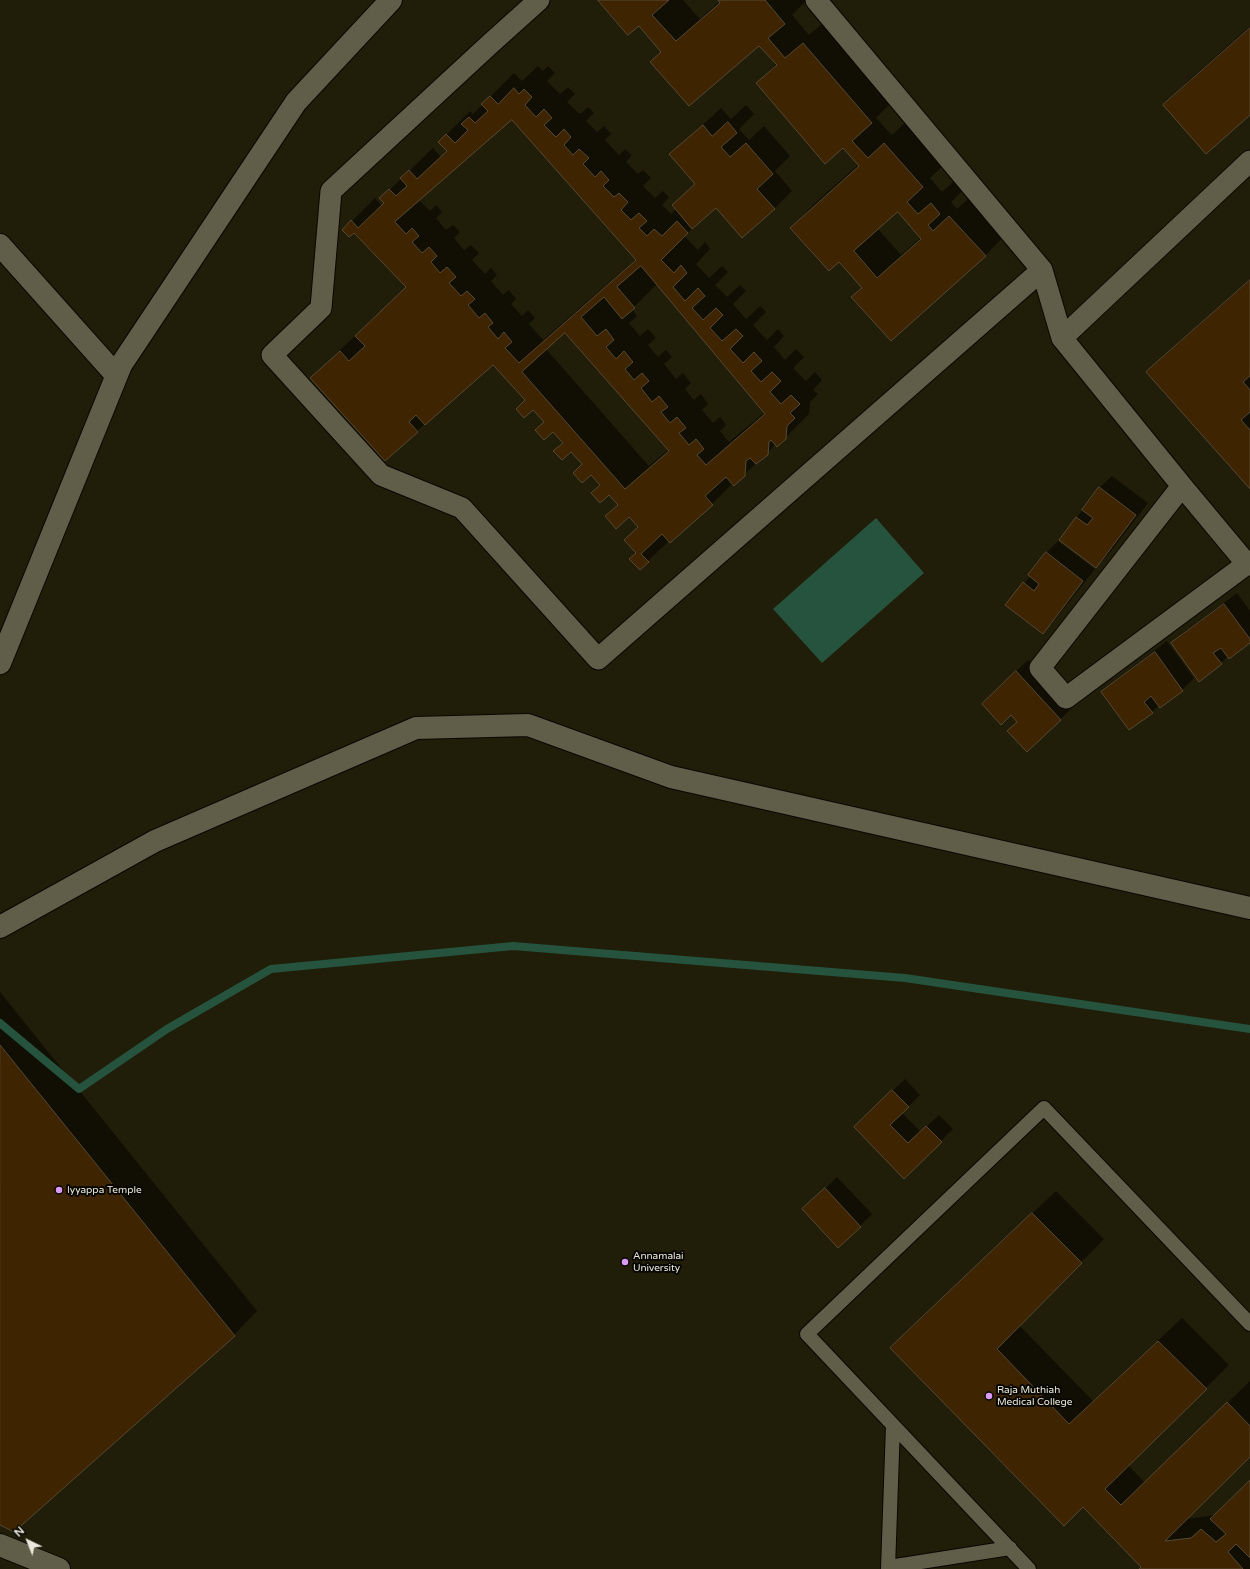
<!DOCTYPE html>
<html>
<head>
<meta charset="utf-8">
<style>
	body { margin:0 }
	#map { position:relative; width:1250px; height:1569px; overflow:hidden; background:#201d09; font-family:"Varela Round",sans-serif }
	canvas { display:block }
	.north { position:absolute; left:8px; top:1521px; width:40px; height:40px; -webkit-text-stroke:3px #080702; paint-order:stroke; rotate:317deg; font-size:11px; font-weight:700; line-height:16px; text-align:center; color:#ebe9dd }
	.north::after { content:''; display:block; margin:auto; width:14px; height:18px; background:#ebe9dd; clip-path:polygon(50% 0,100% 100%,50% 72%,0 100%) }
</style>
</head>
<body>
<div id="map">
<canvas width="1250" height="1569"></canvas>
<div class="north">N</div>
</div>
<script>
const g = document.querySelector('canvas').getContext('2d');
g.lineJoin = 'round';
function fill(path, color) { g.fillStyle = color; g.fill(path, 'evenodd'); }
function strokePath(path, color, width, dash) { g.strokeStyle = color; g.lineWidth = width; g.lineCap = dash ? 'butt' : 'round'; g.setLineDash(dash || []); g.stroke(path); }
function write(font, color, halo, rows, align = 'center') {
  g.font = font + ' "Varela Round",sans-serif'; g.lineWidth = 4; g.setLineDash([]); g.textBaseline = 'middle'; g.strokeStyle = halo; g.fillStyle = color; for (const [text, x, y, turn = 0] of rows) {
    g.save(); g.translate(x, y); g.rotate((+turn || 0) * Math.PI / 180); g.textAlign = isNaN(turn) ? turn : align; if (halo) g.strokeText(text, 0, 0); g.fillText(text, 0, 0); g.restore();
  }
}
const water = new Path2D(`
	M876,518l48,55 -102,90 -49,-54z`);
const shadow = new Path2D(`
	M599,0h84l17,19 20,-18 -1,-1h88l-15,15 17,20 18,-15 68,79 -19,19 16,17 16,-15 38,43 -16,15 12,14 13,-12 8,10 -12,12 6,7 16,-15 35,38 -23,24 -132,41 10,-10 -24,-26 -48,-33 23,-24 45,-40 -16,-17 -86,-64 19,-19 -16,-20 -98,8 -23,-27zM898,211l23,26 -20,18 -23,-26z
	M1250,26v87l-86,-8 23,-23z
	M538,66l5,5 5,-5 7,7 -8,8 13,13 8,-7 7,7 -8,8 13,12 8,-7 6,6 -8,8 11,11 7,-6 7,8 -6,6 14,15 6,-6 7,6 -6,7 12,12 5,-4 8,8 -8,8 12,12 8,-7 6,6 -7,8 9,9 5,-5 -3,-4 23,-22 -25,-29 50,-46 10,11 15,-14 8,9 -15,15 10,11 15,-14 26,30 -15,15 17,20 -18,18 -58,-2 -32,29 14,14 7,-8 5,7 -14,15 13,14 13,-12 6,6 -13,13 12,12 13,-12 6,6 -13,13 13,15 14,-13 6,6 -13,13 14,15 11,-11 6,7 -10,11 11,13 11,-11 8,8 -11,11 13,13 9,-9 7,8 -9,10 5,4 -8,8 -1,12 -24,24 -9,6 -32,31 -11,8 -21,21 -43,37 -21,20 -11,-9 2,-26 -10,-10h-23l13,-12 -48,-54 -16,1 8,-9 -70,-79 -76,68 -106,-53 96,-92 -53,-55 -11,-1 32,-32 7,8 3,-3 -4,-5 52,-50 8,9 7,-7 -9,-8 31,-31 3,3 41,-41 8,8zM512,118l124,141 -93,81 -14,-16 6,-6 -7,-8 -6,6 -11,-12 5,-5 -7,-9 -6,5 -12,-14 6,-6 -6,-7 -6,6 -13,-14 7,-7 -8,-8 -7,5 -10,-12 6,-6 -7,-7 -7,5 -10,-12 6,-6 -6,-7 -6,6 -11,-11zM657,284l108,128 -36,30 -9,-11 6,-6 -6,-8 -7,6 -11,-13 6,-6 -7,-10 -7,6 -9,-11 6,-6 -8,-10 -7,6 -12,-15 8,-7 -6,-7 -8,7 -10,-12 8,-7 -8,-9 -8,7 -11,-13 8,-7 -5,-7zM565,332l104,117 -20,17 -103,-117z
	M1250,279v209l-102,-116 23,-23z
	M1112,476l36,27 -40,52 -12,12 -36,-27 40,-53z
	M1058,541l37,28 -41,52 -11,12 -19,-50 7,-7 15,-23z
	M1237,593l13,18v31l-22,14 -7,7 -49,-19 12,-12z
	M1167,641l27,37 -12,12 -22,16 -1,-1 -7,7 -49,-20 12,-11z
	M1028,660l45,47 -46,44 -9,-29 -23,-30z
	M0,992l257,319 -23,24 -234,189z
	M905,1079l15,16 -18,18 19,19 18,-17 14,14 -49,48 -37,-62z
	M837,1177l35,37 -12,12 -44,-28z
	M1056,1191l48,48 -85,86 74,76 89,-83 47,47 -101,100 17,18 105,-102v75l-64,63 29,-4 35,-34v88h-110l2,-2 -227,-243z`);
const stream = new Path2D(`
	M0,1023l79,66 88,-60 104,-60 242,-23 392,32 345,51`);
const building = new Path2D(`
	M598,0h71l-17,15 24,26 44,-38 -2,-3h47l20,24 -17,14 17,20 18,-15 69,80 -20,18 16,17 16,-15 39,44 -16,15 11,12 13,-11 9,11 -12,11 5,6 16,-15 37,40 -95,85 -40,-44 11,-9 -23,-26 -10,9 -39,-43 69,-62 -16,-18 -18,16 -69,-81 21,-18 -18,-19 -70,60 -39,-44 11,-10 -22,-26 -11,9zM898,212l23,27 -44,39 -23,-27z
	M1250,28v87l-44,39 -43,-49z
	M514,88l5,6 5,-5 8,8 -7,8 11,12 8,-8 8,9 -8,7 12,12 8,-8 7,8 -7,8 9,10 6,-6 10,9 -6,6 12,13 6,-6 8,9 -6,6 11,11 5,-4 9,9 -7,8 10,10 8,-7 8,8 -8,7 8,8 7,-7 8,7 15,-15 11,12 -27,27 13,13 7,-8 6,8 -14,14 12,14 13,-13 7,8 -13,12 11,12 13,-12 7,7 -13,13 12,13 14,-12 7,7 -13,13 13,14 11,-11 8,9 -11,10 10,11 11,-10 9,9 -11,11 11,12 10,-9 9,9 -10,9 5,5 -8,8 -1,13 -9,8 -6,-7 -2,2 -1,13 -12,9 -6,-6 -4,3 -1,15 -11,10 -8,-9 -21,19 8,9 -43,38 -8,-9 -21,20 8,8 -9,8 -11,-11 7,-6 -12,-13 14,-13 -9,-10 -13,12 -11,-13 13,-11 -9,-10 -9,8 -9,-10 9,-8 -9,-10 -9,8 -9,-10 9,-9 -11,-12 -9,8 -9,-9 10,-8 -10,-11 -9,8 -9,-10 9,-8 -11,-12 -9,8 -8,-9 9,-9 -32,-35 -68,60 -9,-10 -7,7 9,10 -33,29 -75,-83 30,-27 9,10 16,-15 -10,-10 51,-49 -52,-54 -5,4 -7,-7 9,-10 7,8 26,-25 -5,-5 10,-9 7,7 11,-10 -7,-8 9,-8 8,9 30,-28 -9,-9 8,-8 9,9 13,-13 -7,-6 8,-7 6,6 13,-12 -7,-7 9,-8 8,8zM512,120l124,140 -117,103 -14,-15 7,-6 -8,-10 -6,7 -10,-12 5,-4 -8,-10 -6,5 -11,-13 7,-6 -8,-8 -6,5 -12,-13 7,-6 -9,-10 -7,6 -9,-11 6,-6 -8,-9 -7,6 -10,-11 7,-6 -7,-8 -6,6 -11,-12zM641,266l124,148 -59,51 -9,-10 7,-6 -8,-10 -7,6 -10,-12 7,-5 -9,-11 -7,6 -9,-11 7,-5 -9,-11 -7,6 -11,-14 8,-7 -7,-8 -8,7 -9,-11 8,-7 -9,-11 -8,8 -10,-12 8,-7 -8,-11 -9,7 -16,-19 23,-20 18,22 13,-11 -18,-21zM565,333l104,118 -44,38 -103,-117z
	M728,122l9,11 -16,14 9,10 16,-14 27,31 -16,15 18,20 -33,29 -26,-30 -24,21 -20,-24 23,-21 -26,-30 34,-29 9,11z
	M1250,280v96l-7,6 7,8v22l-9,8 9,10v59l-104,-117z
	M1099,487l37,28 -40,53 -37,-28 17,-23 11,8 6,-7 -11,-8z
	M1046,552l37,29 -40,53 -38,-29 18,-23 11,9 5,-7 -11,-9z
	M1224,604l26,35v4l-21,16 -8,-11 -8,5 9,11 -23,18 -28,-39z
	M1155,652l28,39 -23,17 -9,-12 -7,6 9,11 -24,17 -28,-38z
	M1016,671l45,49 -34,32 -20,-21 10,-9 -6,-7 -10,10 -19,-21z
	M0,1045l235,291 -221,196 -14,-7z
	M892,1090l17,17 -19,18 18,18 18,-17 16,16 -38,37 -50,-52z
	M825,1188l36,39 -23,21 -36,-39z
	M1032,1213l50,50 -85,86 72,75 89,-83 49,48 -102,100 16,16 106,-103 23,24v31l-85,84 26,-3 10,-9 15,13 10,-8 -16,-15 40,-39v78l-14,-14 -8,8 15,17h-104l2,-2 -58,-60 -19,19 -174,-178z`);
const service = new Path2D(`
	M889,1567l121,-19
	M888,1569l5,-144
	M1029,1569l-222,-235 237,-226 206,216`);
const pedestrian = new Path2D(`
	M539,0l-49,44 -159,147 -10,117 -49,47 109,120 81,33 136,151 444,-389
	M816,0l226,270 20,68 120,148 65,78 3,1
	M1062,338l188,-177
	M1182,486l-142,182 26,30 181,-134`);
const minor = new Path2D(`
	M0,245l116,130`);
const tertiary = new Path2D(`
	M0,927l155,-86 261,-113 112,-3 143,52 579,131
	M0,1545l59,24`);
const secondary = new Path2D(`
	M0,663l121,-298 175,-263 95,-102`);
const markers = [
	[59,1190,4,"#da9af6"],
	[625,1262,4,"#da9af6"],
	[989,1396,4,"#da9af6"]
];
const poiNames = [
	["Iyyappa Temple",67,1190],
	["Annamalai",633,1256],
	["University",633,1268],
	["Raja Muthiah",997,1390],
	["Medical College",997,1402]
];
fill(water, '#25533d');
fill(shadow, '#0007');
strokePath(stream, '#25533d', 8);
fill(building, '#3e2500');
strokePath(building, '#564836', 1);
strokePath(service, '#0a0700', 16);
strokePath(pedestrian, '#0a0700', 23);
strokePath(minor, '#0a0700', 24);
strokePath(tertiary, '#0a0700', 24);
strokePath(secondary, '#0a0700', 24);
strokePath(service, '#605e48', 14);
strokePath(pedestrian, '#605e48', 21);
strokePath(minor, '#605e48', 22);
strokePath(tertiary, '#605e48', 22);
strokePath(secondary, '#605e48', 22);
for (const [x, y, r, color] of markers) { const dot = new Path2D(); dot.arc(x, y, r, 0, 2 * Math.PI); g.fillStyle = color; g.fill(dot); strokePath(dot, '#080702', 1.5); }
write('10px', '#ebe9dd', '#080702', poiNames, 'left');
</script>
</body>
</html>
